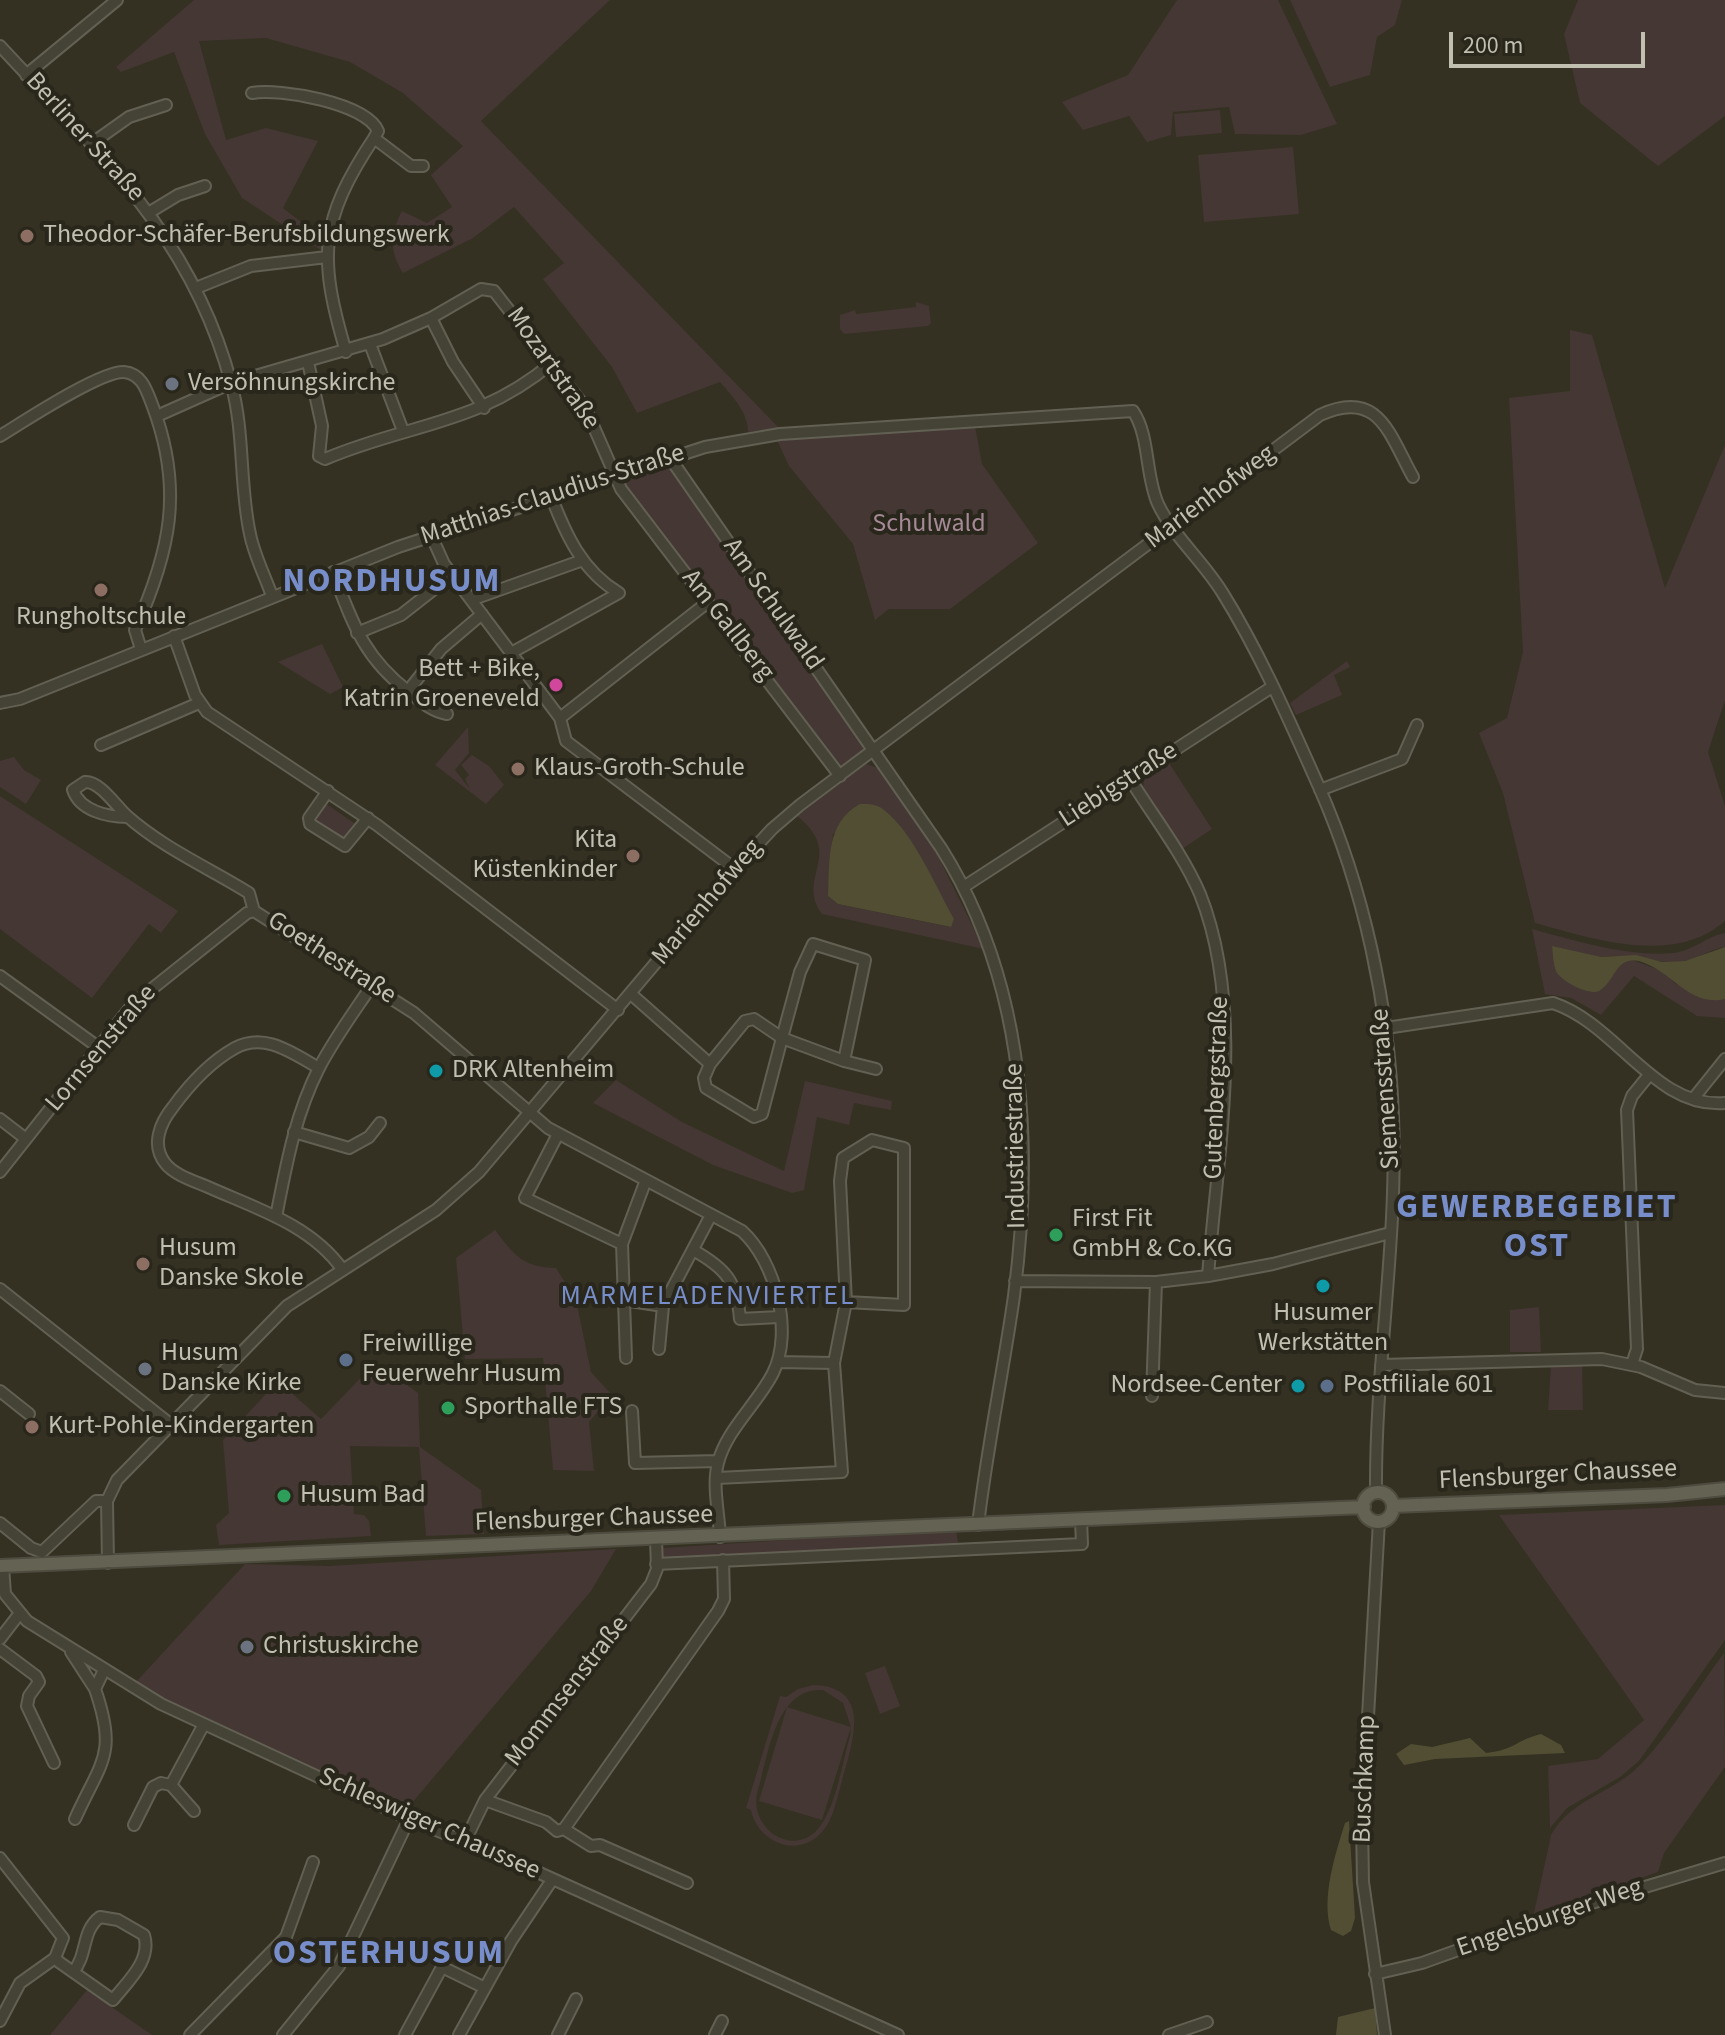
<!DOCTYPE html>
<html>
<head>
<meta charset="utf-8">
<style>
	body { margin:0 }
	#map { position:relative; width:1725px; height:2035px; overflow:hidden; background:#343122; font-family:"Source Sans 3",sans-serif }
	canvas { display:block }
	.scale { position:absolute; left:1449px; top:32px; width:196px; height:36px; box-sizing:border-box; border:4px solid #c1bfb0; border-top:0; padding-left:10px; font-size:24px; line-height:28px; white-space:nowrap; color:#c1bfb0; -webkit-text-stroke:6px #29271b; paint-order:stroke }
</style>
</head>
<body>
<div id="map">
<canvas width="1725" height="2035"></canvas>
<div class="scale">200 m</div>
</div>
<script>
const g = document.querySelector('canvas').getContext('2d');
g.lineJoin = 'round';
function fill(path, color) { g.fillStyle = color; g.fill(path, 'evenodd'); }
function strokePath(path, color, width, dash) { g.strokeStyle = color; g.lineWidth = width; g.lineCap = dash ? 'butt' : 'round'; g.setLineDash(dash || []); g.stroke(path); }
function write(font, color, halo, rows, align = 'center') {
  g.font = font + ' "Source Sans 3",sans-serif'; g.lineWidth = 8; g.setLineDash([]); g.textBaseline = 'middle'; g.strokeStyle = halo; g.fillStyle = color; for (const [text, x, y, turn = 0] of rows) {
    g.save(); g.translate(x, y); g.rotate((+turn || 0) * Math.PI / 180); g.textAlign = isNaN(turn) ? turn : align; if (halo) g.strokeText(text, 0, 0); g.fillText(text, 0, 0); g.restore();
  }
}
const green = new Path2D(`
	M194,0h416l-129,121 298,307 -31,4c0,-20 -16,-36 -28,-50l-83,31 -25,-46 -69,-88 21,-16 -50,-56 -41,31 -70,35c-14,-22 -13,-39 -1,-62l25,12 25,-16 -21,-32 32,-29 -60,-53 -53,-31 -84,-24 -67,3 27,99 40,-12 52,13 -35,67 43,33 -2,11 -82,-54 -37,-64 -31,-82 -53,20 -5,-5z
	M1177,0h101l59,124 -36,11 -66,-1 -6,-27 -56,5 -2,23 -24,7 -18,-26 -46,14 -21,-28 66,-27z
	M1290,0h112l-7,25 -18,12 -7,38 -40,12z
	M1578,0h147v116l-67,50 -78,-63 -16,-69z
	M1220,110l2,23 -46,4 -2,-23z
	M1293,147l6,67 -95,8 -6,-67z
	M916,302l13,4 2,17 -3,3 -84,8 -4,-5v-14l15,-5 1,4 60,-7z
	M1570,330l22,5 73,253 60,-143v255l-17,52 17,54v115c-51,45 -132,18 -190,2l-32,-130 -24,-60 28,-15 16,-66 -14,-254 61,-7z
	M975,426l7,38 56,79 -88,66h-61l-14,11 -22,-76 -64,-78 -13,-28z
	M661,466l8,1 194,278v7l-21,16 -220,-286z
	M322,644l21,43 -13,7 -52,-32z
	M1347,661l3,6 -16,8 8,20 -46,20 -6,-12z
	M468,727l1,26 -14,17 15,19 -5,-10 4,-4 -8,-10 11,-10 17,11 15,19 -18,19 -51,-39z
	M14,757l10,13 17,10 -15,24 -26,-17v-26z
	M1169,763l43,66 -30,20 -39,-60 1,-10z
	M866,764l12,4 58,84 48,97 -162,-35c-27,-37 24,-59 -25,-98zM883,809l42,57 28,53 -3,8 -112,-23 -10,-8 5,-62z
	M0,796l178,115 -17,22 -12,-9 -57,74 -92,-69z
	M325,803l32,22 -11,16 -5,1 -27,-19z
	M1532,929c45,12 95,28 141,24 20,-2 34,-17 52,-20v14c-15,2 -27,12 -42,14 -27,4 -51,-8 -82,-4l-2,33 24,-28 9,-2 28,10 16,14 49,15v19l-28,-2 -63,-40 -33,39 -30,-17 -26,-4z
	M616,1080l66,42 102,49 21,-90 87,20 -1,9 -37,-7 -5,22 -32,-8 -13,73 -12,3 -79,-28 -120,-62z
	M495,1230c20,26 28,37 61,38l20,32 15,72 21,23 -23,27 5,49 -41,-1 -10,-112 -78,1 -9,-101z
	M1539,1307l2,45h-31v-42z
	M376,1362l42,31 2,54 61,43 3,44 -58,2 -7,-89 -69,-1 4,68 10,1 5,6 2,15 -152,9 -3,-20 13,-12 -6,-73 55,-59 43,38z
	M1582,1363l1,47h-35l3,-44z
	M1725,1505v135l-86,121 -19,16 -53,31 -17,20 -2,-62 50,-7 46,-39 -145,-205z
	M956,1529l2,15 -7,4 -289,10 1,-10z
	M616,1549l-25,42 -185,219c-87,-32 -194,-77 -272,-126l111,-120 84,2z
	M1724,1653l1,114 -61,86 -6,19 -121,43 -3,-2 17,-78c20,-37 64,-42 91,-72 31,-33 55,-74 82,-110z
	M885,1666l15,40 -20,8 -15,-41z
	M813,1685c61,1 39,60 29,96 -5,16 -8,38 -20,51 -24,27 -64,11 -71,-22l-5,-2 34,-112 6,1 12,-8zM823,1690l20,13 8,24 -64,-20 -28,94 63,19 29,-93 -1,9c-8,27 -13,66 -29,89 -24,35 -71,6 -64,-31 11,-35 17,-107 66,-104z
	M87,1990l65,45h-102z`);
const water = new Path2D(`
	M860,804c9,0 17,0 24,6 29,22 52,77 70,109l-3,8 -113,-23 -10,-8c2,-34 -3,-73 32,-92z
	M1552,946l49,11 35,-2 26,7 23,-1 40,-14v52c-35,8 -53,-27 -83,-37 -27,-8 -25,18 -43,29 -10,5 -40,-11 -43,-20 -3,-8 -3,-18 -4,-25z
	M1541,1734l20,11 4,8 -130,6 -31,6 -8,-11 15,-10 21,3 38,-9 16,15c29,-3 30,-13 55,-19z
	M1349,1821l6,97 -4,13 -8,5 -12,-6c-10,-32 4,-75 14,-107z
	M1375,2008l2,27h-41l2,-18z`);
const minor = new Path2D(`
	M0,46c98,106 193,192 231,337 14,50 8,101 19,151 4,21 15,42 22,62
	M26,75l91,-75
	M252,93c28,-5 114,10 126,38l-4,7 37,28h12
	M91,144l38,-27 37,-12
	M150,212l28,-17 27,-9
	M196,288l55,-22 76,-9
	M431,318l22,44 31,46
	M370,344l33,87
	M346,352c-28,-95 -27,-131 28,-214
	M308,362l14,64 -3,30 6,3c85,-36 154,-34 228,-97
	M157,416l74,-33 152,-44 48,-21 50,-29 13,2 91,116 36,82 219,287
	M0,436c23,-14 100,-65 124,-64 19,2 23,20 29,35 31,83 17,145 -18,223l6,19
	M670,458l271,390c84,133 93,295 73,448 -11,77 -27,152 -36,229
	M431,535l13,29 116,154 6,23 169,128
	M333,572c20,52 31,86 76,120 13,10 22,19 38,22
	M471,600l112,-40
	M357,633l44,-18 51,-40
	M174,636l21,59 12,17 170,113 241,185
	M511,653l108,-60c-37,-22 -53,-58 -68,-97
	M408,691l33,-42 41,-35
	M0,703l20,-4 378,-152 307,-100 75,-13 353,-23c17,25 12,64 25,93 15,32 45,57 64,88 38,61 68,130 97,195 45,102 70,219 74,330 5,125 -18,250 -17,375
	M560,718l148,-116
	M101,745l98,-42
	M1130,779c23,37 53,75 70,115 46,115 17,261 8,382
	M1320,790l82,-31 15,-34
	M328,791l-19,27 1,6 35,22 23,-28
	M127,817c-19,0 -47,-6 -54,-27l12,-8c15,-1 31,24 42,34 36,32 82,52 122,77l5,18
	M965,886l307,-199
	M254,911l160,102 134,115 194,103c33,30 52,100 31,142 -15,30 -47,57 -55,90 -6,22 1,50 2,74
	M0,976l98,71
	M631,994l79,70 -6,14 2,10 48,29 8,-3 20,-76 -28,-19 -9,2 -35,43
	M1386,1028l167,-25c64,21 102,106 172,100
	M844,1061l-62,-23 18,-66 13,-28 52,16 -21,101 32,8
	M319,1068c-27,-15 -54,-36 -84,-20 -25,14 -46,37 -62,59 -13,16 -22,38 -8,56 9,12 29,18 43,24 47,21 103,38 134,82
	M1693,1099l32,-40
	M0,1119l26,20
	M294,1132l55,16 20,-11 11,-14
	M558,1134l-33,64 97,46 24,-64
	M0,1172l133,-168 114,-91 7,-2
	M276,1217c10,-51 19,-102 43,-149 15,-29 35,-56 53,-83
	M622,1244l4,114
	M693,1250c32,18 44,31 47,69l39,-2
	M1015,1281l141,1 52,-6 65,-12 117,-31
	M0,1289l170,135
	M624,1300l39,6 -4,43
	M663,1306l48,-91
	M778,1362l56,1
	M1632,1364l5,-15 -10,-239 5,-14 17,-21
	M1381,1365l221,-6 39,8 54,23 30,3
	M0,1391l29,23
	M1152,1396l4,-114
	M632,1411l3,52 83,-2
	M717,1478l125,-6 -8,-109 12,-61 -6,-121 3,-23 29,-18 32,8v157l-58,-3
	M1379,1521l-17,302 1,59 22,153
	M0,1523l31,25 11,4 54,-51h11
	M108,1563l-1,-62 10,-21 170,-174 149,-96 43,-38 256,-303 37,-40 28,-24 520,-390c59,-27 69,19 93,62
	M656,1564l426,-20 -1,-24
	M3,1566l2,28 22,27 134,83 248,115 104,42 385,174
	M0,1639l20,-26
	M0,1649l36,27 3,6 -10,14 -2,10 27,57
	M71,1652l24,37
	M171,1785l23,26
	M485,1800l61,22 11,9 7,-2 27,17 9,-1 87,38
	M75,1819c26,-58 43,-64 20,-130l9,-19
	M134,1825l19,-38 8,-4 10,2 33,-61
	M564,1829l154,-218 6,-12 -1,-39
	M464,1843l21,-43 166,-216 6,-15 -1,-30
	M0,1858l63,80 -8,20 -35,25 -20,38
	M55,1958l4,4 54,38c15,-19 39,-40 31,-65l-26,-15 -18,-3c-19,14 -12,38 -27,55
	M1375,1974l47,-11 153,-55 150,-45
	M190,2035l96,-98 27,-75
	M283,2035l56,-69 70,-147
	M405,2035l37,-68 43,21
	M459,2035l52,-94 41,-61
	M558,2035l18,-36
	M715,2035l7,-14
	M1169,2035l38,-13`);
const major = new Path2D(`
	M1363 1507a15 15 0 1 1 30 0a15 15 0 1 1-30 0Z
	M1393,1506l274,-11 58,-6
	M0,1566l1364,-59`);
const markers = [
	[27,236,8,"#8d6e63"],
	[172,384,8,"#6b7280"],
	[101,590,8,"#8d6e63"],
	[556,685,8,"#d1479c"],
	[518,769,8,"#8d6e63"],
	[633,856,8,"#8d6e63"],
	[436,1071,8,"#0f9aa8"],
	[1056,1235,8,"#2e9e5b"],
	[143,1264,8,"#8d6e63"],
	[1323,1286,8,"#0f9aa8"],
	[346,1360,8,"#5c6f8a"],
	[145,1369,8,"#6b7280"],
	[1298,1386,8,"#0f9aa8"],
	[1327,1386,8,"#5c6f8a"],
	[448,1408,8,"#2e9e5b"],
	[32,1427,8,"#8d6e63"],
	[284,1496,8,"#2e9e5b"],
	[247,1647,8,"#6b7280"]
];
const streetNames = [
	["Berliner Straße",84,138,48],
	["Mozartstraße",552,369,55],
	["Matthias-Claudius-Straße",553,496,-18],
	["Marienhofweg",1211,498,-37],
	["Am Schulwald",772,605,55],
	["Am Gallberg",727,626,52],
	["Liebigstraße",1119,786,-33],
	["Marienhofweg",708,903,-50],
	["Goethestraße",331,959,33],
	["Lornsenstraße",102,1049,-50],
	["Gutenbergstraße",1218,1088,-88],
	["Siemensstraße",1387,1089,-94],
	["Industriestraße",1017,1146,-91],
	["Flensburger Chaussee",1558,1476,-3],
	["Flensburger Chaussee",594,1520,-2],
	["Mommsenstraße",568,1692,-52],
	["Buschkamp",1366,1779,-88],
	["Schleswiger Chaussee",429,1825,24],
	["Engelsburger Weg",1550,1919,-19]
];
const poiNames = [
	["Theodor-Schäfer-Berufsbildungswerk",43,236],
	["Versöhnungskirche",188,384],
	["Rungholtschule",101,618,"center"],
	["Bett + Bike,",540,670,"right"],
	["Katrin Groeneveld",540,700,"right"],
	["Klaus-Groth-Schule",534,769],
	["Kita",617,841,"right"],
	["Küstenkinder",617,871,"right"],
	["DRK Altenheim",452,1071],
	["First Fit",1072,1220],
	["GmbH & Co.KG",1072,1250],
	["Husum",159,1249],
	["Danske Skole",159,1279],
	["Husumer",1323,1314,"center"],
	["Werkstätten",1323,1344,"center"],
	["Freiwillige",362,1345],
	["Feuerwehr Husum",362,1375],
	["Husum",161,1354],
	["Danske Kirke",161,1384],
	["Nordsee-Center",1282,1386,"right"],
	["Postfiliale 601",1343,1386],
	["Sporthalle FTS",464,1408],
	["Kurt-Pohle-Kindergarten",48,1427],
	["Husum Bad",300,1496],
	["Christuskirche",263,1647]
];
const parkNames = [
	["Schulwald",929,525]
];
const neighbourhoodNames = [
	["MARMELADENVIERTEL",708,1298]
];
const districtNames = [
	["NORDHUSUM",392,584],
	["GEWERBEGEBIET",1537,1210],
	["OST",1537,1249],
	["OSTERHUSUM",389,1956]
];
fill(green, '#453734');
fill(water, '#524e33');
strokePath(minor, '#626053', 14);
strokePath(major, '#4e4c3f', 16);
strokePath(minor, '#444335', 10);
strokePath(major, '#646253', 12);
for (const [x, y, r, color] of markers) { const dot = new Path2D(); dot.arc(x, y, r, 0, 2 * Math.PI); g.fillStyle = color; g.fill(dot); strokePath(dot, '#29271b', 3); }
write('26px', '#c1bfb0', '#29271b', streetNames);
write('26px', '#c1bfb0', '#29271b', poiNames, 'left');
write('26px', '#a58996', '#29271b', parkNames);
g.letterSpacing = '2px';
write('28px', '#778eca', '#29271b', neighbourhoodNames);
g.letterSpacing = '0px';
g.letterSpacing = '2px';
write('bold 34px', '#778eca', '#29271b', districtNames);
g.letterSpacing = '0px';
</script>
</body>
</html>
